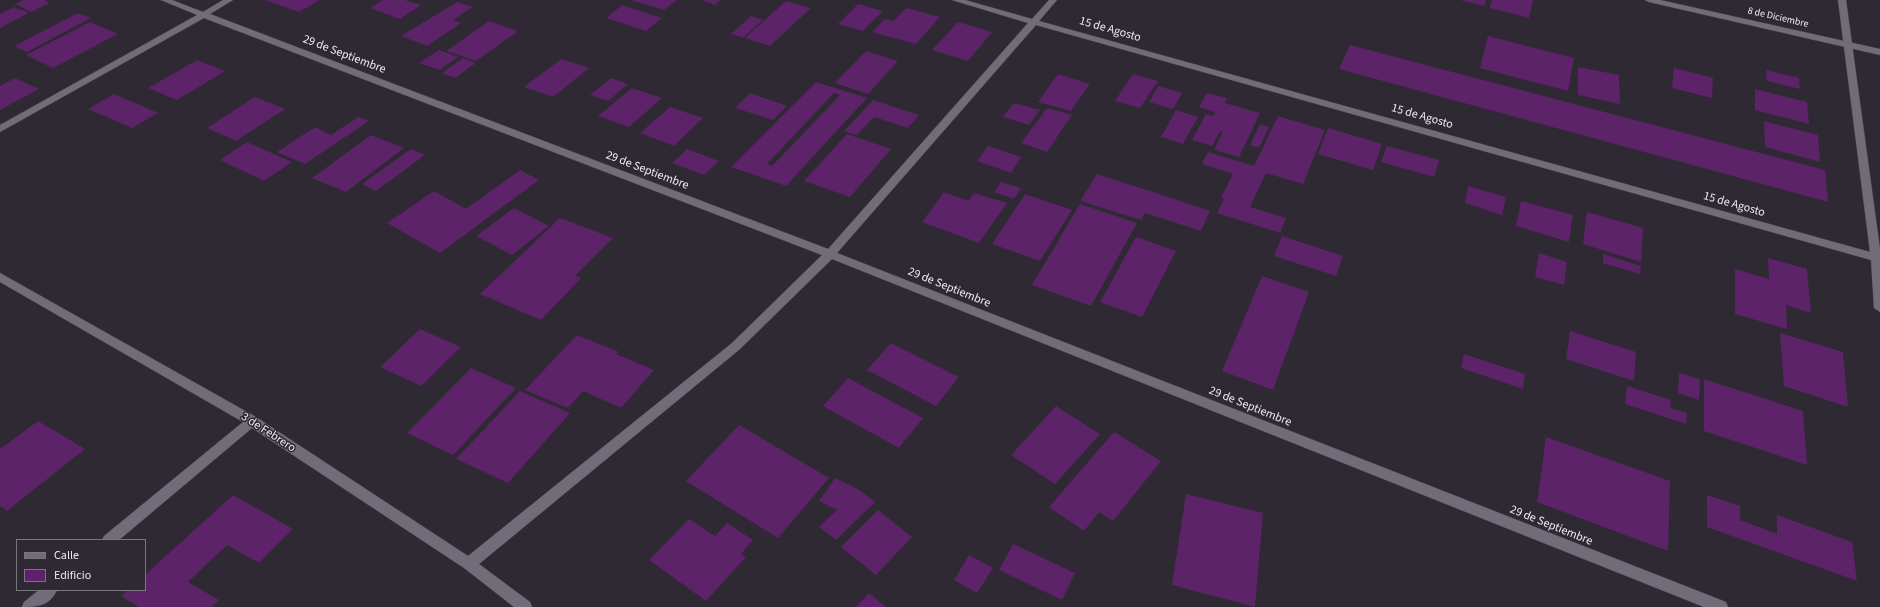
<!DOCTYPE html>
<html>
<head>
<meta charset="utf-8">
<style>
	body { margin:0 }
	#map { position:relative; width:1880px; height:607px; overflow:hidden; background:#2e2933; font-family:"Source Sans 3",sans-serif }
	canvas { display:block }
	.legend { position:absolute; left:16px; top:539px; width:130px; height:52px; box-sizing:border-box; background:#2e2933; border:1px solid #7a767f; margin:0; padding:5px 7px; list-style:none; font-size:12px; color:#eceaf0 }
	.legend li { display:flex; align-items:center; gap:8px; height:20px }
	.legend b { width:20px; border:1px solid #7a767f }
</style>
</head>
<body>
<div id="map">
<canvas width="1880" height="607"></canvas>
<ul class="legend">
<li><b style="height:5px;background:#716d78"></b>Calle</li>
<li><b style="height:11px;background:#5c2368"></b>Edificio</li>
</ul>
</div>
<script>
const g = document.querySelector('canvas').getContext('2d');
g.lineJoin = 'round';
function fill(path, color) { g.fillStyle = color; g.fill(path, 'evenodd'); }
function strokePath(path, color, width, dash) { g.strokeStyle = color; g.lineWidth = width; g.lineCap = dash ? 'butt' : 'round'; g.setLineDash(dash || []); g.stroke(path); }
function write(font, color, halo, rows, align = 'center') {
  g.font = font + ' "Source Sans 3",sans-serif'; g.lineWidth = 3; g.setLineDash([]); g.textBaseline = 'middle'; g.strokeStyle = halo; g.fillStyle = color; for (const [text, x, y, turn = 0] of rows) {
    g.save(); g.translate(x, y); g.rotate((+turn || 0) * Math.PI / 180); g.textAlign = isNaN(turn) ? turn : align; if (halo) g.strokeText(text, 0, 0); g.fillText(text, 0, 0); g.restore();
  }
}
const building = new Path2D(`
	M23,0h21l6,3 -19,9 -16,-8z
	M265,0h55l-21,12z
	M383,0h22l16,5 -21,14 -30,-11z
	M631,0h46l-13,10z
	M702,0h19l-6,5z
	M1460,0h26l-2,6z
	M1492,0h41l-4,18 -39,-10z
	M786,1l25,7 -41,38 -25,-8z
	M457,2l16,5 -20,13 8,3 -34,23 -26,-10z
	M858,4l25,7 -20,20 -25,-7z
	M622,5l40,13 -16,13 -40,-13z
	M14,7l15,6 -29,15v-14z
	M906,8l34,9 -24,27 -44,-12 13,-13 8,2z
	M78,13l13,5 -64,34 -13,-6z
	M751,16l12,4 -20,18 -12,-4z
	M489,21l29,10 -42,30 -30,-10z
	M90,22l28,12 -65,34 -27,-13z
	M958,22l34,10 -24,29 -36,-11z
	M1488,36l86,22 -6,33 -88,-23z
	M1350,45l475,125 3,32 -489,-133z
	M439,50l19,7 -18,13 -21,-7z
	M866,51l32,10 -30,33 -33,-11z
	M463,58l13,5 -21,15 -13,-5z
	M561,59l28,9 -36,29 -29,-10z
	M197,60l28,11 -48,29 -29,-12z
	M1578,67l41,8 1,29 -42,-9z
	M1674,68l39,10 -1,20 -40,-10z
	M1766,70l33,8 1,11 -33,-8z
	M1058,74l32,10 -19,27 -33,-9z
	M1133,74l25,7 -18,27 -25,-7z
	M15,78l24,11 -39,21v-24z
	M611,78l17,6 -20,17 -18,-6z
	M816,82l51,16 -81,88 -55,-19zM834,93l6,2 -68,71 -5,-2z
	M1158,86l24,7 -9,16 -24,-7z
	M632,88l30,10 -33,29 -31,-11z
	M1755,89l52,13 2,22 -54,-14z
	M750,93l37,13 -14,14 -38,-12z
	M1207,93l20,5 -2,5 35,10 -21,44 -25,-7 9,-18 -3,-1 -8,15 -20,-6 14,-26 7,2 2,-4 -16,-5z
	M114,94l44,19 -26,15 -44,-19z
	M255,97l30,12 -49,32 -29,-13z
	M873,100l46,15 -11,13 -34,-11 -17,18 -13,-4z
	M1014,103l26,7 -11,15 -26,-8z
	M670,107l33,11 -29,28 -34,-13z
	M1047,108l25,7 -25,37 -26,-9z
	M1176,110l22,7 -15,27 -22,-7z
	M1278,116l47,14 -22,54 -37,-11 -16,34 36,11 -6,15 -63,-20 7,-14 -3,-1 12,-24 -31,-10 6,-12 46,14z
	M358,117l11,4 -64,43 -28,-12 38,-25 16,8z
	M1764,121l54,14 2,27 -55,-15z
	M1260,124l9,3 -10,21 -9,-3z
	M1328,128l54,16 -9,26 -55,-16z
	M847,134l44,15 -41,48 -46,-16z
	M371,135l33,13 -58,44 -34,-14z
	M247,142l45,20 -28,19 -44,-21z
	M988,146l33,11 -10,16 -34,-12z
	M1387,146l52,14 -5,17 -53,-15z
	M411,149l14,6 -49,36 -14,-7z
	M687,149l32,12 -15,14 -32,-12z
	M520,170l19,10 -99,73 -53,-30 47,-32 32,18z
	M1097,174l59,19 54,18 -9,20 -56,-18 -4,7 -61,-19z
	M1001,182l20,6 -7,11 -20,-7z
	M1468,186l38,11 -4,18 -37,-12z
	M944,192l24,9 6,-8 33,10 -28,40 -57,-21z
	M1025,194l47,16 -32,51 -48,-17z
	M1521,201l52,14 -4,27 -53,-16z
	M1080,204l57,19 -46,83 -59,-21z
	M514,208l35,18 -37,29 -36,-19z
	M1587,212l56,16 -2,34 -58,-18z
	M560,218l53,20 -38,38 6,2 -40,42 -61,-26z
	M1282,236l61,20 -7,20 -62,-20z
	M1136,237l40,14 -34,66 -42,-15z
	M1539,253l28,9 -3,23 -29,-8z
	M1603,254l38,12 -1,8 -37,-11z
	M1768,258l39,11 4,44 -25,-8 1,24 -52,-15v-45l34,10z
	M1262,276l47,16 -36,98 -51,-19z
	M420,329l41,18 -40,39 -41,-19z
	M1570,331l66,21 -2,29 -68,-22z
	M1780,333l63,19 5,55 -64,-21z
	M577,335l42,17 -3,2 38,16 -33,38 -38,-17 -15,17 -43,-18z
	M891,343l68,34 -23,29 -69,-36z
	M1464,354l61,20 -2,15 -62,-21z
	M471,368l45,20 -63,67 -46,-22z
	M1679,373l21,6 -1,21 -21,-7z
	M848,378l75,40 -24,30 -76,-42z
	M1704,379l99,32 4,54 -103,-34z
	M1627,386l44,14 -1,8 17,5 -1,11 -61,-20z
	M520,391l50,22 -62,70 -52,-24z
	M1056,406l44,28 -45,50 -44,-29z
	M38,421l47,28 -78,62 -7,-5v-57z
	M739,425l90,53 -51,60 -92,-57z
	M1114,432l47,29 -48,60 -14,-9 -15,19 -35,-24z
	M1546,437l124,44 -2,70 -131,-49z
	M835,478l23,11 17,13 -39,38 -17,-13 18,-17 -18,-9z
	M1186,494l77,19 -8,94 -83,-22z
	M233,495l60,34 -34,34 -32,-18 -39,37 31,18 -7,7h-73l-18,-11 7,-6h17v-15z
	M1707,495l33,11v14l37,14v-19l75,27 5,39 -150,-54z
	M878,510l34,27 -36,38 -35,-28z
	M689,519l26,17 12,-13 26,17 -12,14 5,3 -40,44 -57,-41z
	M1013,544l62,29 -13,27 -63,-30z
	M969,555l24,13 -16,25 -23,-13z
	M869,593l17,14h-30z`);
const minor = new Path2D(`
	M161,0h11l31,12 20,-12h10l-23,14 618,235 200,-226 -76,-23h13l67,19 17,-19h8l-18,21 831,231 -32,-252h8l34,249v63l-6,-4 -3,-48 -835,-235 -199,228 889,349 2,5h-24l-872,-348 -92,90 -261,215 51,38 2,5h-18l-50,-39 -212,-140 -133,112h-17l2,-4 139,-114 -243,-140v-9l256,144 212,139 264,-213 90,-88 -618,-237 -204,114v-7l197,-110z
	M39,590h18c-7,16 -20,17 -35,17l2,-5z`);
const tertiary = new Path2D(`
	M1645,0h15l220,49v6l-231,-53z`);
const farStreetnames = [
	["8 de Diciembre",1778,18,13]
];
const streetNames = [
	["15 de Agosto",1110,30,16],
	["29 de Septiembre",344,55,21],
	["15 de Agosto",1422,117,16],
	["29 de Septiembre",647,171,21],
	["15 de Agosto",1734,205,16],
	["29 de Septiembre",949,288,22],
	["29 de Septiembre",1250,407,22],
	["3 de Febrero",268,433,33],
	["29 de Septiembre",1551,526,22]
];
fill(building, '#5c2368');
strokePath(minor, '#49464e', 1);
strokePath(tertiary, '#49464e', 1);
fill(minor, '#716d78');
fill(tertiary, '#716d78');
write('10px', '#eceaf0', '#2e2933', farStreetnames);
write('12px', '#eceaf0', '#2e2933', streetNames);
</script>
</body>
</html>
